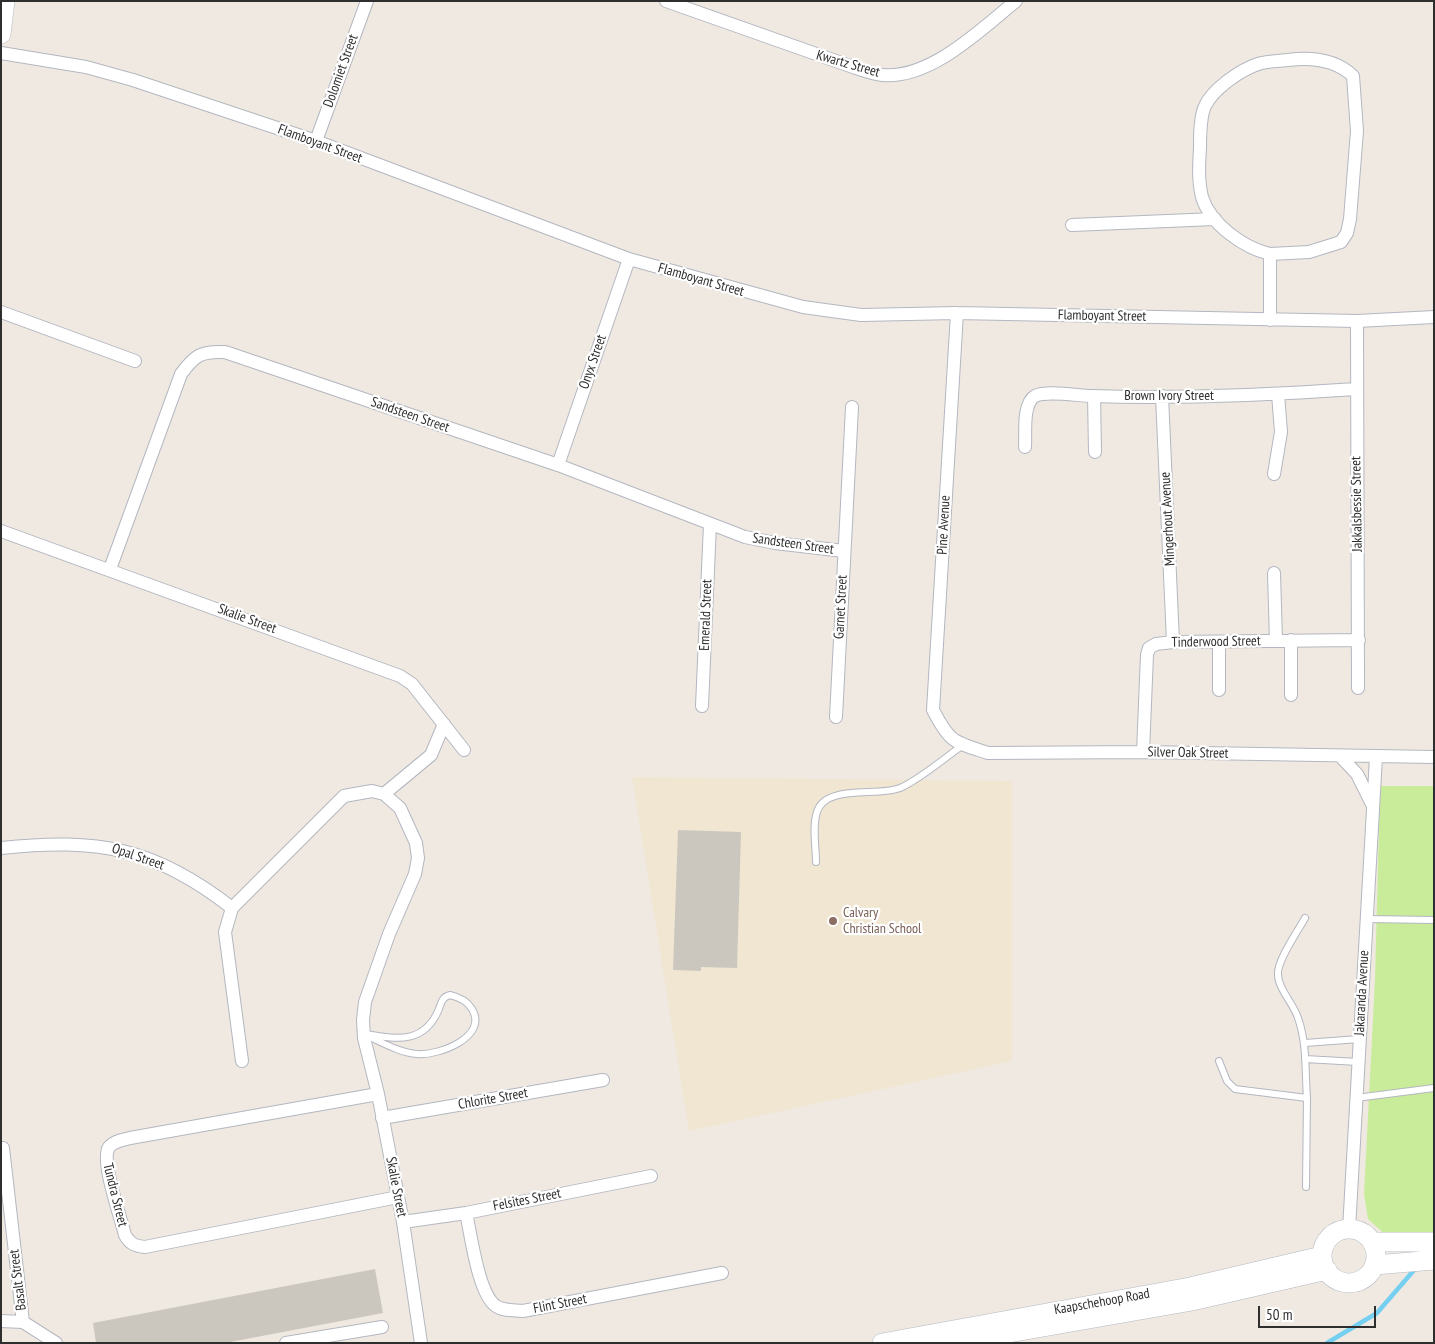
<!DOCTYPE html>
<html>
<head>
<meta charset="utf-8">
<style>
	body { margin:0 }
	#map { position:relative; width:1435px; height:1344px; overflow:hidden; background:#efe9e1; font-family:"PT Sans Narrow",sans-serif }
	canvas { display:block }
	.frame { position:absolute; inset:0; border:2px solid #2e2e2e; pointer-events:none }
	.scale { position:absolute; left:1258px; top:1306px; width:118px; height:22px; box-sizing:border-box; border:2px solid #2e2e2e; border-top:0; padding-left:6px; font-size:15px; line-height:18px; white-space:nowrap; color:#2e2e2e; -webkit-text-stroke:4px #fff; paint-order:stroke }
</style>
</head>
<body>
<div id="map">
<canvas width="1435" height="1344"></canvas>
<div class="frame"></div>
<div class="scale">50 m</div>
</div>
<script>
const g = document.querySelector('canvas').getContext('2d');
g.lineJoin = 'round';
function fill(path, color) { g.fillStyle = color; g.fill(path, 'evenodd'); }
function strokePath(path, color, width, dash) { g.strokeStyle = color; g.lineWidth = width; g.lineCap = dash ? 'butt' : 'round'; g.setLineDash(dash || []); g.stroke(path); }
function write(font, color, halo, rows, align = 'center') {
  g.font = font + ' "PT Sans Narrow",sans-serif'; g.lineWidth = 4.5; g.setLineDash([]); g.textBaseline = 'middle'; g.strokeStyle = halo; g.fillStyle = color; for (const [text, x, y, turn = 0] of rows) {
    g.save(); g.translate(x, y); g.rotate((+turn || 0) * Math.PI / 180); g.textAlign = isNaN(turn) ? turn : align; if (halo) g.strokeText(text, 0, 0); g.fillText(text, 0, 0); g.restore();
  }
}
const education = new Path2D(`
	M632,777l380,4v280l-323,70z`);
const pitch = new Path2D(`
	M1380,786h54v457l-46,-6 -20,-18 -4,-25 11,-214z`);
const stream = new Path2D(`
	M1327,1343l50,-30 38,-44`);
const building = new Path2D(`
	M678,830l63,2 -4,136 -36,-1v4l-28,-1z
	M375,1269l8,44 -158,30h-129l-3,-20z`);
const lane = new Path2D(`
	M816,862c0,-16 -4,-35 1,-50 8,-28 60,-15 83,-24 19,-8 46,-31 63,-43
	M1366,919l68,1
	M363,1034c17,7 36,19 54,20 21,2 72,-17 55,-45 -5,-8 -13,-12 -22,-14 -8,2 -9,8 -11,14 -15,36 -43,30 -74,25
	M1305,1043l54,-4
	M1305,1059l53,3
	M1219,1061l8,20 8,8 72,9c-2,-27 0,-55 -9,-80 -4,-14 -21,-30 -20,-45 0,-14 20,-42 27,-55
	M1356,1098l78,-10
	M1306,1187l1,-89`);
const street = new Path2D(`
	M666,1l187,66c9,3 20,7 30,8 48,4 98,-46 133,-74
	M1,53l85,14 47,13 183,61 313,118 174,48 58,8 96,-2 400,8 77,-4
	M316,141l51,-140
	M1072,225l143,-6
	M1,312l134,49
	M957,313l-24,397c17,33 21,32 55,43l155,-1 291,5
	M1270,320v-66l39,-2 32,-10 6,-9 3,-14 7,-88 -4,-55c-18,-17 -42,-19 -65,-16 -9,1 -21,1 -30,4 -18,6 -45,25 -53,42 -5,11 -5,29 -5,42 -1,16 -2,33 2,49 8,27 42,51 68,57
	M1357,321l1,367
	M1094,396l1,56
	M1162,396l11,246
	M1025,447c1,-13 -3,-43 10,-51 12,-6 44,0 57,0 88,3 177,-1 264,-7
	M558,465l71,-206
	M1274,474l7,-42 -3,-38
	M1,531l399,145 12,8 52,66
	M110,569l71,-195c14,-19 20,-23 44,-22l333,113 187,72 30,6 69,8
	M1274,573l2,68
	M1219,690v-48
	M1291,695v-55
	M702,706l8,-182
	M836,717l16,-310
	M1143,752l4,-97 2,-7 7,-4 17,-2 186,-2
	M1340,756l17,18 15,30
	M384,794l47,-39 13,-31
	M1,848c97,-10 153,-1 231,60
	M242,1061l-17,-129 7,-24 112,-112 28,-5 12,3 16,14 16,35 2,15 -3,16 -26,60 -24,68 -2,18 1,18 14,56 25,128 18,121
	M378,1094l-248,44c-7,2 -16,3 -21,9 -9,13 12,71 16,88 5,9 10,11 20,12l253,-50
	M382,1118l221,-38
	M3,1148l20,174
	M466,1213c5,21 12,81 30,93 7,5 18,4 27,5l199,-38
	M403,1222l63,-9 185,-37
	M1349,1229l27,-472
	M1,1321l22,1 33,21
	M286,1343l96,-16`);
const secondary = new Path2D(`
	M1,34l4,-33
	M1322 1256a27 27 0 1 1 54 0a27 27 0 1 1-54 0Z
	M1372,1242h62
	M1375,1265l59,-5
	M882,1343l308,-56 132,-31
	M951,1343l241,-42 135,-31`);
const markers = [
	[833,921,5,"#8d6e63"]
];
const streetNames = [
	["Kwartz Street",848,64,16],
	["Dolomiet Street",341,71,-70],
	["Flamboyant Street",320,144,20],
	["Flamboyant Street",701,280,16],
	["Flamboyant Street",1102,316,1],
	["Onyx Street",593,362,-71],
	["Brown Ivory Street",1169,396],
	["Sandsteen Street",410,415,19],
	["Jakkalsbessie Street",1357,504,-91],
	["Mingerhout Avenue",1168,519,-93],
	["Pine Avenue",944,525,-87],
	["Sandsteen Street",793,544,8],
	["Garnet Street",841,607,-87],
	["Emerald Street",706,615,-88],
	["Skalie Street",247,619,20],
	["Tinderwood Street",1216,642,-1],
	["Silver Oak Street",1188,753,1],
	["Opal Street",138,857,19],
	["Jakaranda Avenue",1362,993,-87],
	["Chlorite Street",493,1099,-10],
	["Skalie Street",396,1187,79],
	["Tundra Street",115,1195,76],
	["Felsites Street",527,1200,-11],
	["Basalt Street",18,1280,-97],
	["Kaapschehoop Road",1102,1302,-10],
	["Flint Street",560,1304,-11]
];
const educationNames = [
	["Calvary",843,913],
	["Christian School",843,929]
];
fill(education, '#f0e6d1');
fill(pitch, '#c9ec9a');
strokePath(stream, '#75cff0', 4.5);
fill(building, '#cbc7bf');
strokePath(lane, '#b4b7c1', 8);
strokePath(street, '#b4b7c1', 14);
strokePath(secondary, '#b4b7c1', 20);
strokePath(lane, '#fff', 6);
strokePath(street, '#fff', 12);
strokePath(secondary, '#fff', 19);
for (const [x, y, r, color] of markers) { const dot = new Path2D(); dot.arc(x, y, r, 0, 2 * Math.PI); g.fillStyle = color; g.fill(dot); strokePath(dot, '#fff', 2); }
write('14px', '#2e2e2e', '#fff', streetNames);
write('14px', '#785e54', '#fff', educationNames, 'left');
</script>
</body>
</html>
